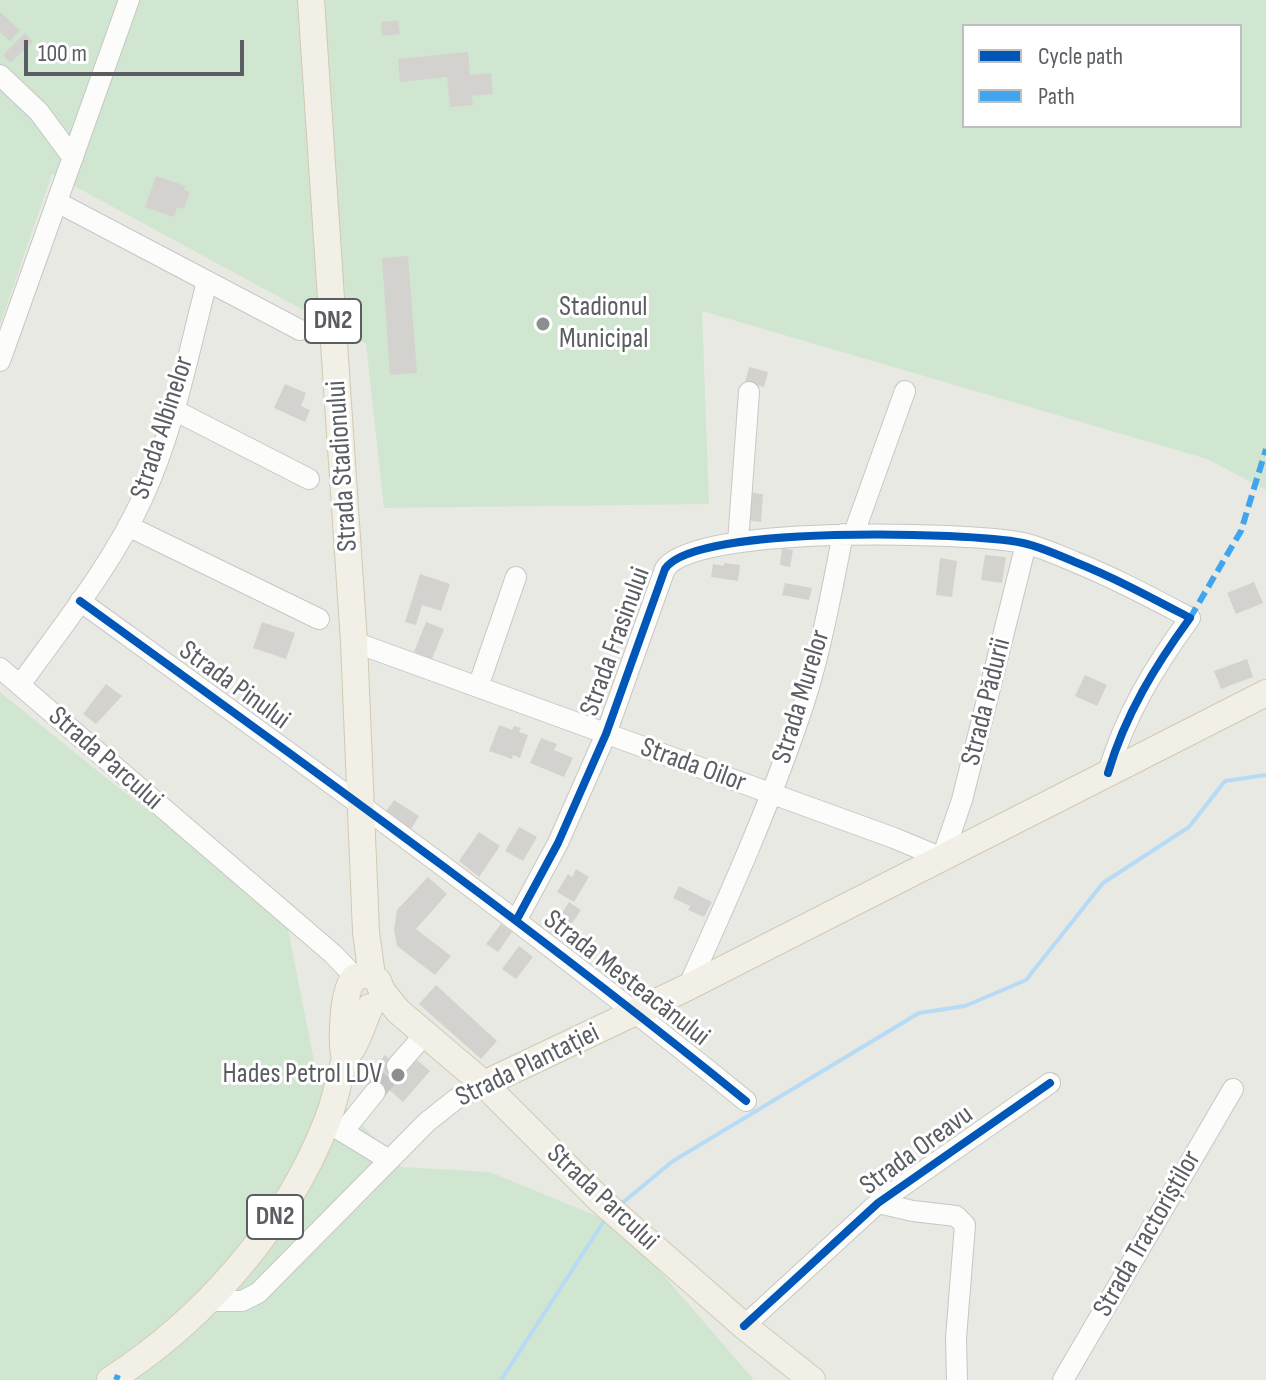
<!DOCTYPE html>
<html>
<head>
<meta charset="utf-8">
<style>
	body { margin:0 }
	#map { position:relative; width:1266px; height:1380px; overflow:hidden; background:#e9e9e4; font-family:"Sofia Sans Condensed",sans-serif }
	canvas { display:block }
	.legend { position:absolute; left:962px; top:24px; width:280px; height:104px; box-sizing:border-box; background:#fff; border:2px solid #bdbec0; margin:0; padding:10px 14px; list-style:none; font-size:24px; color:#5a5d62 }
	.legend li { display:flex; align-items:center; gap:16px; height:40px }
	.legend b { width:40px; border:2px solid #bdbec0 }
	.scale { position:absolute; left:24px; top:40px; width:220px; height:36px; box-sizing:border-box; border:4px solid #5a5d62; border-top:0; padding-left:10px; font-size:24px; line-height:28px; white-space:nowrap; color:#5a5d62; -webkit-text-stroke:6px #fff; paint-order:stroke }
</style>
</head>
<body>
<div id="map">
<canvas width="1266" height="1380"></canvas>
<ul class="legend">
<li><b style="height:10px;background:#0057b8"></b>Cycle path</li>
<li><b style="height:10px;background:#40a5ee"></b>Path</li>
</ul>
<div class="scale">100 m</div>
</div>
<script>
const g = document.querySelector('canvas').getContext('2d');
g.lineJoin = 'round';
function fill(path, color) { g.fillStyle = color; g.fill(path, 'evenodd'); }
function strokePath(path, color, width, dash) { g.strokeStyle = color; g.lineWidth = width; g.lineCap = dash ? 'butt' : 'round'; g.setLineDash(dash || []); g.stroke(path); }
function write(font, color, halo, rows, align = 'center') {
  g.font = font + ' "Sofia Sans Condensed",sans-serif'; g.lineWidth = 6; g.setLineDash([]); g.textBaseline = 'middle'; g.strokeStyle = halo; g.fillStyle = color; for (const [text, x, y, turn = 0] of rows) {
    g.save(); g.translate(x, y); g.rotate((+turn || 0) * Math.PI / 180); g.textAlign = isNaN(turn) ? turn : align; if (halo) g.strokeText(text, 0, 0); g.fillText(text, 0, 0); g.restore();
  }
}
const green = new Path2D(`
	M0,0h1266v490l-59,-31 -505,-148 7,193 -325,4 -18,-164 -314,-170 -52,151zM964,26h276v100h-276z
	M0,692l115,93 170,129 32,162 84,91 89,5 131,54 133,154h-754z`);
const stream = new Path2D(`
	M621,1204l52,-43 246,-148 46,-7 61,-26 77,-97 86,-56 36,-46 41,-6
	M501,1380l105,-162`);
const building = new Path2D(`
	M0,12l20,18 -10,11 -10,-9z
	M398,20l2,14 -18,2 -1,-14z
	M25,33l8,9 -23,21 -7,-8z
	M468,52l2,23 21,-2 2,21 -21,2 1,9 -23,2 -3,-30 -47,5 -2,-23z
	M156,176l30,10 -2,4 6,2 -6,17 -7,-2 -3,10 -29,-10z
	M408,256l9,117 -27,2 -8,-117z
	M749,367l19,5 -4,15 -19,-5z
	M285,384l21,9 -5,13 9,4 -5,12 -31,-14z
	M746,492l17,2 -2,28 -17,-2z
	M782,548l11,2 -3,17 -10,-2z
	M985,555l21,2 -4,26 -21,-3z
	M940,558l17,3 -5,36 -16,-2z
	M724,563l16,2 -2,16 -27,-4 2,-13 11,2z
	M420,574l30,10 -9,27 -19,-6 -6,20 -11,-3z
	M1254,582l9,21 -27,11 -9,-21z
	M785,583l27,5 -3,12 -27,-5z
	M262,622l33,11 -9,26 -33,-11z
	M426,622l18,7 -12,30 -18,-7z
	M1247,659l6,18 -32,12 -7,-18z
	M1085,675l22,10 -10,21 -22,-10z
	M106,684l16,12 -26,28 -13,-10z
	M499,725l13,5 2,-4 7,2 -2,4 9,3 -8,23 -7,-3 -1,4 -23,-8z
	M541,738l16,6 -3,6 19,8 -9,19 -34,-14z
	M394,800l25,16 -9,15 -26,-17z
	M519,827l18,10 -14,24 -18,-10z
	M479,832l21,14 -21,31 -20,-16z
	M576,869l13,8 -15,25 -17,-10 11,-18 4,3z
	M428,877l19,17 -31,35 35,27 -16,19 -38,-29 -3,-16 3,-20z
	M679,886l33,16 -8,15 -16,-7 2,-4 -17,-8z
	M569,902l12,8 -19,28 -14,-9 3,-4 -4,-4 7,-10 6,5z
	M501,924l11,8 -14,20 -12,-8z
	M519,946l14,11 -17,22 -14,-10z
	M436,985l61,56 -16,18 -62,-55z
	M385,1055l16,14 11,-13 18,15 -27,31 -18,-16 -7,8 -15,-13z`);
const minorTunnel = new Path2D(`
	M375,1092l22,-26`);
const minor = new Path2D(`
	M0,75l39,37 34,46
	M57,202l243,128
	M0,361l129,-361
	M174,410l135,69
	M128,526l191,93
	M854,533l51,-142
	M738,542l11,-150
	M80,601c225,163 451,325 666,500
	M354,642l540,196 48,20 20,-58 64,-256
	M0,668l333,286 22,23
	M20,685c43,-60 92,-120 123,-188 31,-67 45,-143 64,-215
	M478,687l38,-110
	M516,921l42,-78 48,-109 59,-165c29,-45 304,-37 358,-26 18,4 35,12 52,19 40,16 77,36 115,56 -35,48 -65,97 -82,155
	M688,987c43,-95 85,-189 117,-287 17,-54 27,-111 38,-166
	M397,1066l29,-33
	M327,1122l62,38
	M343,1132l32,-40
	M878,1203l35,8 43,5 9,9 -9,113 1,42
	M207,1301h35l16,-8 169,-171 29,-23 28,-15
	M744,1326l134,-123 172,-120
	M1063,1380l170,-291`);
const major = new Path2D(`
	M311,0l43,642 12,290 6,44
	M345,1059c-4,-17 -3,-70 10,-82l14,-3 9,7 4,10 16,20 86,73 116,116 144,126 68,54
	M484,1084l204,-97 578,-294
	M110,1380c94,-60 177,-155 217,-259 8,-19 11,-39 17,-59 2,-6 6,-10 9,-15 7,-13 11,-27 17,-40`);
const quiet = new Path2D(`
	M1190,618l51,-87 25,-82
	M116,1380l2,-5`);
const cycleway = new Path2D(`
	M80,601c225,163 451,325 666,500
	M516,921l42,-78 48,-109 59,-165c29,-45 304,-37 358,-26 18,4 35,12 52,19 40,16 77,36 115,56 -35,48 -65,97 -82,155
	M744,1326l134,-123 172,-120`);
const markers = [
	[543,324,8,"#8c8e90"],
	[398,1075,8,"#8c8e90"]
];
const shields = [
	[333,321,56],
	[275,1217,56]
];
const shieldNames = [
	["DN2",333,321],
	["DN2",275,1217]
];
const poiNames = [
	["Stadionul",559,308],
	["Municipal",559,340],
	["Hades Petrol LDV",382,1075,"right"]
];
const streetNames = [
	["Strada Albinelor",163,428,-72],
	["Strada Stadionului",343,466,-94],
	["Strada Frasinului",616,642,-70],
	["Strada Pinului",234,686,36],
	["Strada Murelor",802,697,-73],
	["Strada Pădurii",987,702,-76],
	["Strada Parcului",105,759,41],
	["Strada Oilor",693,766,20],
	["Strada Mesteacănului",626,979,38],
	["Strada Plantației",528,1066,-26],
	["Strada Oreavu",917,1151,-36],
	["Strada Parcului",602,1198,43],
	["Strada Tractoriștilor",1148,1234,-60]
];
fill(green, '#d1e6d0');
strokePath(stream, '#b7daf5', 4);
fill(building, '#d3d2cf');
strokePath(minorTunnel, '#c5c6c4', 20, [20, 10]);
strokePath(minor, '#c6c7c6', 22);
strokePath(major, '#d1c9b2', 28);
strokePath(minor, '#fcfcfb', 20);
strokePath(major, '#f2f0e6', 26);
strokePath(quiet, '#40a5ee', 6, [12, 6]);
strokePath(cycleway, '#0057b8', 8);
for (const [x, y, r, color] of markers) { const dot = new Path2D(); dot.arc(x, y, r, 0, 2 * Math.PI); g.fillStyle = color; g.fill(dot); strokePath(dot, '#fff', 3); }
for (const [x, y, w] of shields) { const box = new Path2D(); box.roundRect(x - w / 2, y - 22, w, 44, 6); g.fillStyle = '#fff'; g.fill(box); strokePath(box, '#5a5d62', 2); }
write('bold 26px', '#5a5d62', null, shieldNames);
write('28px', '#5a5d62', '#fff', poiNames, 'left');
write('28px', '#5a5d62', '#fff', streetNames);
</script>
</body>
</html>
